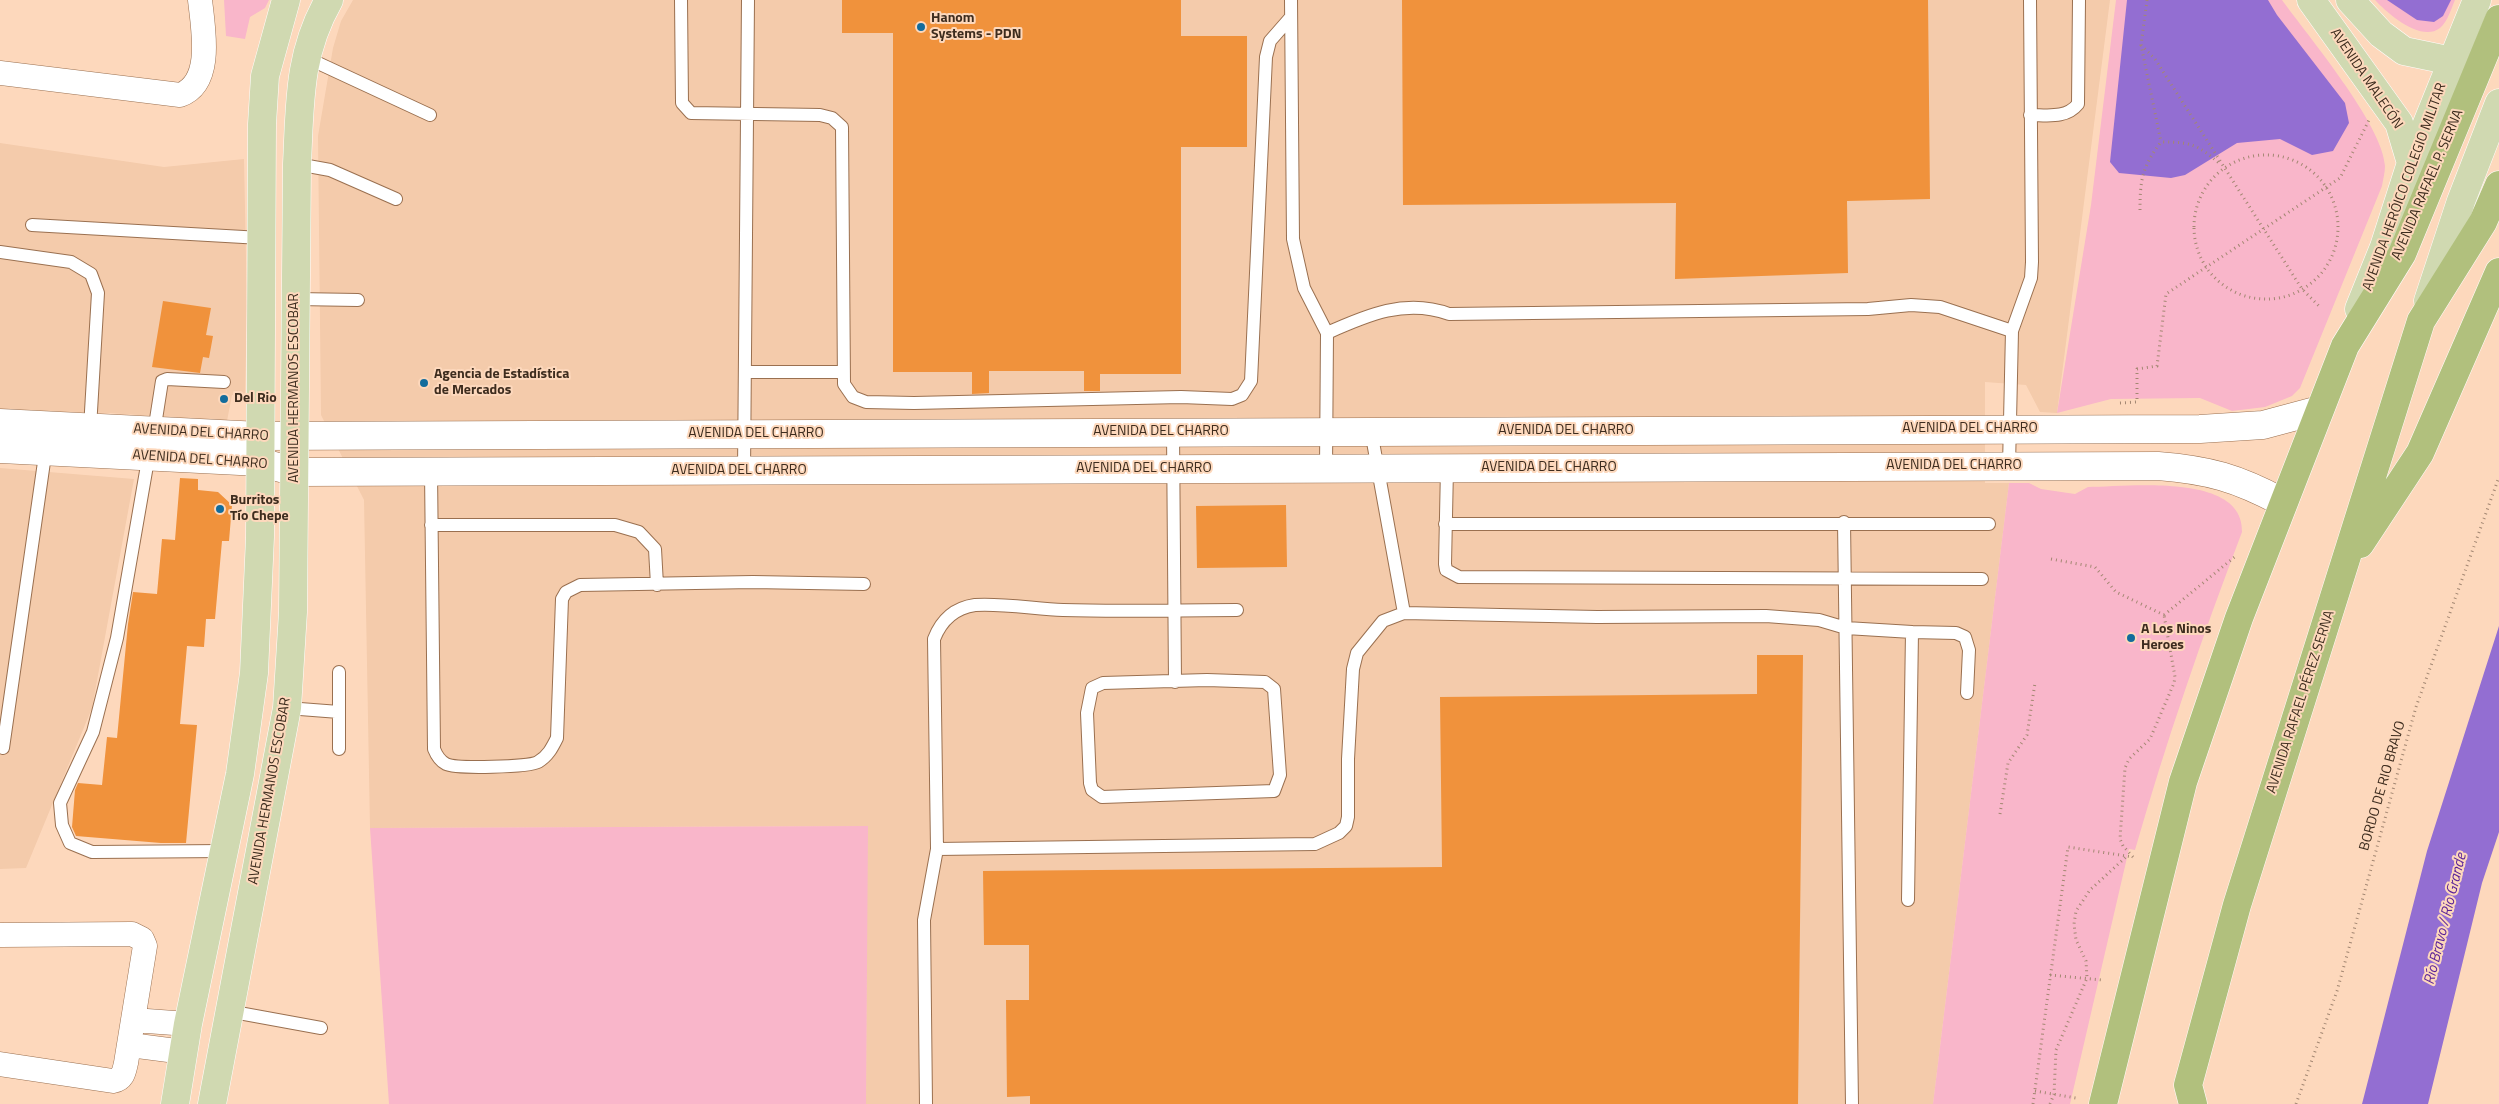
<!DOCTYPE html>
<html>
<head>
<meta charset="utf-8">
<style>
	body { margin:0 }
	canvas { display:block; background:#fdd8bc }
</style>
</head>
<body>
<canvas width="2499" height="1104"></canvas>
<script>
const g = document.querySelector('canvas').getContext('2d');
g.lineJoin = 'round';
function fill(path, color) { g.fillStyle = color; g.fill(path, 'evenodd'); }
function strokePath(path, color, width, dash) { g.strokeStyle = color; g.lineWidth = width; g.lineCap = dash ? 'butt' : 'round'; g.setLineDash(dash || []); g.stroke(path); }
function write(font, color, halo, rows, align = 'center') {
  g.font = font + ' "Titillium Web",sans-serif'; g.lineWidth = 4; g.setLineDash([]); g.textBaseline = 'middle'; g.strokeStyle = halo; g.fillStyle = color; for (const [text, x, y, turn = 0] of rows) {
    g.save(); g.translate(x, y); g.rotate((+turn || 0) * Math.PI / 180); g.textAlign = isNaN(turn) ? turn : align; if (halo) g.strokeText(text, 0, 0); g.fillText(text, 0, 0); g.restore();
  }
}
const built = new Path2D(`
	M353,0h1757l-53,413 -17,-1 -14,-27 -41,-3v101h24l-76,621h-1067l1,-278 -497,2 -6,-328 -43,-85 -3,-279 15,-88 8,-27z
	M0,143l164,24 80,-8 3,150 -2,87 -13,-1 -5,26 -118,-8 -109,-3z
	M0,468l134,11 -42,229 -66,160 -26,1z`);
const green = new Path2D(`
	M224,0h45l-4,8 -15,9 -5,22 -19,-3z
	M2116,0h166c26,36 101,125 103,166 0,7 -2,13 -3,20l-82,202 -8,8 -27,11 -33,4 -32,-13 -89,1 -54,14 34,-208z
	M2375,0h80c-4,9 -7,21 -15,28 -19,15 -53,-15 -65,-28z
	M2009,483h20l12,6 34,5 13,-7c39,0 156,-15 154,45 -40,105 -76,210 -107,318l-6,-1 -59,255h-137z
	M868,826l-2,278h-477l-19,-276z`);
const water = new Path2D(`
	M2127,0h141l9,15 68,88 4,20 -16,28 -21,4 -32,-16 -43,4 -52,32 -14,3 -52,-5 -9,-11z
	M2387,0h64l-8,16 -9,6 -17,-2z
	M2499,626v206l-17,51 -54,221h-66l65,-253z`);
const building = new Path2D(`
	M842,0h339v36h66v111h-66v227h-81v17h-16v-20h-95v22l-17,1v-22h-79v-339h-51z
	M1402,0h526l2,199 -83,2 1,72 -173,6 1,-76 -273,2z
	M163,301l48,7 -5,27 7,1 -4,22 -6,-1 -3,16 -48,-6z
	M180,478l18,1v11l20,2 14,13 -3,36h-7l-7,78h-9l-2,28 -17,-1 -7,78 17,1 -11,118h-25l-85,-7 -4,-9 3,-37 3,-7 24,2 5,-48 10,1 11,-114 5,-32 24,2 5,-55 13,1z
	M1286,505l1,62 -90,1 -1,-62z
	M1757,655h46l-5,449h-768v-8l-23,1 -1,-97h23v-55h-45l-1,-74 459,-4 -2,-170 317,-3z`);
const path = new Path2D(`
	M2147,0l-6,45 20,97
	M2141,45l14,14 147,230 17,17
	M2194 227a72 72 0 1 1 144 0a72 72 0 1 1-144 0Z
	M2140,210c0,-30 2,-43 21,-68 30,0 36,2 59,22
	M2120,403l17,-1v-33l20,-3 9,-72 174,-116 29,-58
	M2051,559l44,8 21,25 48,23
	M2164,615l73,-60
	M2000,814l8,-51 19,-28 8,-52
	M2133,857l-10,-11 -3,-7 5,-71 4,-9 21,-20 24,-56 1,-6 -11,-62
	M2050,975l52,5
	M2035,1091l41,7
	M2033,1104l35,-257 65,10
	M2050,1104l4,-10 2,-44 31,-72 -1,-17 -10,-21 -2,-16 2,-13 14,-21 36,-33
	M2296,1104l41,-113 79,-284 83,-230`);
const lane = new Path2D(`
	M681,0l1,103 9,10 129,2 12,3 10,9 2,257 9,13 13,5 48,1 267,-6 51,2 10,-4 9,-14 15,-324 4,-16 21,-24
	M1291,0l2,239 11,49 23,45 -1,136
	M305,57l125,58
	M2030,115c17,0 36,4 48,-11l1,-104
	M297,164l33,6 66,29
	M32,225l229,13
	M0,252l71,10 20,12 7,19 -8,135
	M296,299l62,1
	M1327,333c40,-18 79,-35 122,-19l419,-5 43,-4 29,2 72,24
	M746,372h97
	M154,432l8,-51 5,-2 57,3
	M1173,432l2,250
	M149,454l-32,184 -24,94 -33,71 2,22 8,18 22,9 133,-1
	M2009,466l3,-135 19,-53 1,-16 -2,-262
	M1447,468l-2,96 1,6 13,7 523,2
	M431,471l3,278c2,5 6,12 12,15 10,5 83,3 92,-2 10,-6 14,-14 19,-24l5,-139 4,-7 14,-7 173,-3 111,2
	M744,471l4,-471
	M1844,522l8,582
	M1445,524h544
	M431,525h184l24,7 16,17 2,36
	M1404,613l193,4 169,-1 53,4 27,8 66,4 -4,268
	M1912,632l44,1 9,4 4,13 -2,43
	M1207,680l58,2 9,7 6,86 -6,16 -172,6 -10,-7 -2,-7 -3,-70 5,-25 11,-5z
	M287,708l52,4
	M3,748l43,-300
	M339,749v-77
	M937,849l-3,-210c7,-18 20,-31 41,-34 26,-2 61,4 88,5 58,2 116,0 174,0
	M228,1011l93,17
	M926,1104l-2,-184 13,-71 378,-5 24,-11 7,-7 2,-9v-58l5,-90 4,-16 26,-32 21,-8 -33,-182`);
const street = new Path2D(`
	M0,73l180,22c34,-12 23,-67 20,-95
	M0,935l132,-1 10,5 3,7 -19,117c-2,9 -3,16 -13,18l-113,-17
	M133,1020l55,4
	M130,1045l54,7`);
const secondary = new Path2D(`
	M0,423l260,13 1940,-7 63,-4 56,-15
	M0,449l260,13 35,10 1863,-6c51,4 79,12 124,36`);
const primary = new Path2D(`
	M2311,0l88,123 12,40
	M2350,0l31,34 23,17 48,10
	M2428,301l33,-100 38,-98
	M2359,309l25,-62 27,-84 66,-163
	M175,1104l13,-80 52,-250 14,-101 6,-136 2,-413 3,-48 21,-76
	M212,1104l75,-396 6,-96 4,-448c3,-60 1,-110 32,-164`);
const highway = new Path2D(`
	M2360,544l60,-91 79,-181
	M2103,1104l80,-322 56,-164 106,-272 57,-92 97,-235
	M2193,1104l-5,-19 49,-180 184,-584 62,-99 16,-37`);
const markers = [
	[921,27,5,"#126c9c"],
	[424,383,5,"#126c9c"],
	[224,399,5,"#126c9c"],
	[220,509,5,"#126c9c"],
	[2131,638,5,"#126c9c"]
];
const poiNames = [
	["Hanom",931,19],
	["Systems - PDN",931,35],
	["Agencia de Estadística",434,375],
	["de Mercados",434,391],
	["Del Rio",234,399],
	["Burritos",230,501],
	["Tío Chepe",230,517],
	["A Los Ninos",2141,630],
	["Heroes",2141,646]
];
const streetNames = [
	["AVENIDA MALECÓN",2366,79,56],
	["AVENIDA RAFAEL P. SERNA",2428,185,-67],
	["AVENIDA HERÓICO COLEGIO MILITAR",2405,187,-70],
	["AVENIDA HERMANOS ESCOBAR",295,388,-90],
	["AVENIDA DEL CHARRO",1970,429],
	["AVENIDA DEL CHARRO",1566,431],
	["AVENIDA DEL CHARRO",1161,432],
	["AVENIDA DEL CHARRO",201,433,3],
	["AVENIDA DEL CHARRO",756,434],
	["AVENIDA DEL CHARRO",200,460,4],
	["AVENIDA DEL CHARRO",1954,466],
	["AVENIDA DEL CHARRO",1549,468],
	["AVENIDA DEL CHARRO",1144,469],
	["AVENIDA DEL CHARRO",739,471],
	["AVENIDA RAFAEL PÉREZ SERNA",2301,702,-72],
	["BORDO DE RIO BRAVO",2383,786,-74],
	["AVENIDA HERMANOS ESCOBAR",270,791,-80]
];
const waterNames = [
	["Río Bravo / Rio Grande",2446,919,-76]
];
fill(built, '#f4cbab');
fill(green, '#f9b6ca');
fill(water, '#936ed2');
fill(building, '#f0923c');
strokePath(lane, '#9a7050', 14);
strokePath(street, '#9a7050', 25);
strokePath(secondary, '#9a7050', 29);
strokePath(primary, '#fff', 29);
strokePath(highway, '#fff', 29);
strokePath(path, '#a38772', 3, [1, 4]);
strokePath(lane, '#fff', 12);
strokePath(street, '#fff', 24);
strokePath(secondary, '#fff', 28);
strokePath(primary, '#d0d9b1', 28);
strokePath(highway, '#b1c07d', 28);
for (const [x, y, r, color] of markers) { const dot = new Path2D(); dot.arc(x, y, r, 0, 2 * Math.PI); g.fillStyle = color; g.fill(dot); strokePath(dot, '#fdd8bc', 2); }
write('bold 14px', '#3d2c1e', '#fdd8bc', poiNames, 'left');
write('14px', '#3d2c1e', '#fdd8bc', streetNames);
write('italic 15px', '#571f97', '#fdd8bc', waterNames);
</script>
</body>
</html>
